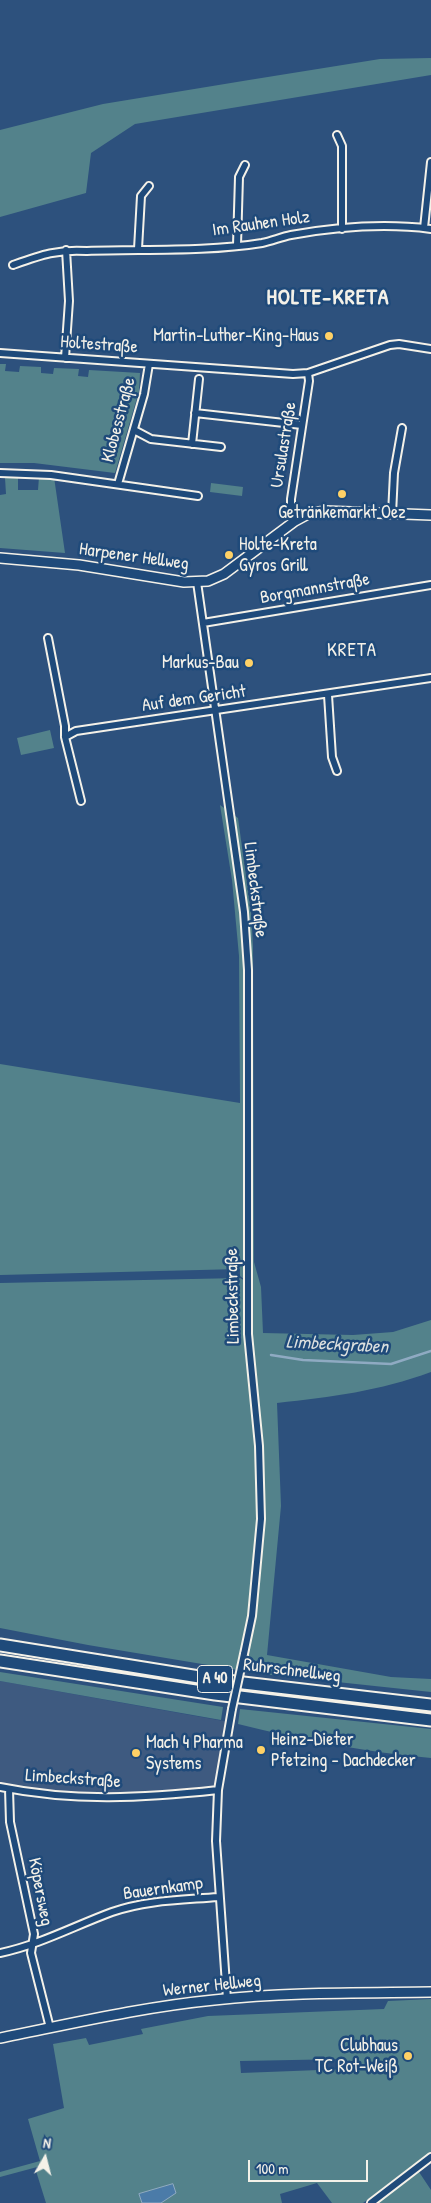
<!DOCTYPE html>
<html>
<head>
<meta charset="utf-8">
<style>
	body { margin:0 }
	#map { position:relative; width:431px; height:2203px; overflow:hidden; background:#2d517d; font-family:"Patrick Hand",sans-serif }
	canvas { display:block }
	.north { position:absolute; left:20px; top:2133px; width:50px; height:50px; -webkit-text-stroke:4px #1f4a7a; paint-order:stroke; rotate:8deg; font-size:14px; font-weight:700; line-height:20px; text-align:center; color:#f4f1e8 }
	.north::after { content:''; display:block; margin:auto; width:18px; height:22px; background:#f4f1e8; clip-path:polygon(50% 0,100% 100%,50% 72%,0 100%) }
	.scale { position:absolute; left:248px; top:2160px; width:120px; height:22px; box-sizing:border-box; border:2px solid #f4f1e8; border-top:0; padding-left:6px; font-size:15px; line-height:18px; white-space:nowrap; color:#f4f1e8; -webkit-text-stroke:4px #1f4a7a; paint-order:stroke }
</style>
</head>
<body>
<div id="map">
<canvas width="431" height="2203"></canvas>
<div class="north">N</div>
<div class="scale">100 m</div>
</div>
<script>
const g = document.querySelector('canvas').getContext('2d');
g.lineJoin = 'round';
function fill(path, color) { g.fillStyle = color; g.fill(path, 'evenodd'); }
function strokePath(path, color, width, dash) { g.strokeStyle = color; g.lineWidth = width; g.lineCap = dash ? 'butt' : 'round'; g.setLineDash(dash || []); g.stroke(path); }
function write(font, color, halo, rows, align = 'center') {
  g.font = font + ' "Patrick Hand",sans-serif'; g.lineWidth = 5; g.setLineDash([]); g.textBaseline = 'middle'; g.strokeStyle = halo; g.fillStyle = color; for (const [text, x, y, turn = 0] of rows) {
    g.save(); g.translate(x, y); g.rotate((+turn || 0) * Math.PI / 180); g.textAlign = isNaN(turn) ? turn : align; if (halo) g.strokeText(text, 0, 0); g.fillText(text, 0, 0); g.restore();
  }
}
const built = new Path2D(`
	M0,1681l229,41 -11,68 -93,8 -125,-11z`);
const green = new Path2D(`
	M431,58v17l-296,49 -44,29 -5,40 -86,24v-87l103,-26 146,-24 131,-21z
	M0,364h6l-1,7 14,1 1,-6 21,1v6l12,1 1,-6 25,1 -1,7 10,1 1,-7 51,3 -1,18 -24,82 -81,-10h-34z
	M18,477v13h20l1,-13h15l11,76 -65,-5v-53l6,-1 -1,-16z
	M211,483l32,4 -1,9 -32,-4z
	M50,730l4,18 -33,7 -4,-17z
	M220,805l18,13 13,95 2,33 1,316 7,25 2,46 90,2 40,-3 38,-12v52c-52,19 -99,25 -154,31l4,103 -14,149 124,22 40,2v13l-169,-18 -174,-29 -88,-17v-345l240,-5 9,5 -9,-7v-7l-240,6v-211l240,39 -1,-147 -7,-76z
	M0,1672l223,35 -2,13 -221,-39z
	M240,1709l191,20v29c-65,-6 -130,-18 -193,-34z
	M431,1999v156l-5,4v-4l-63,48h-31l-15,-20 -37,11 2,9h-236l-10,-32 5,-5 -41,11v-5l40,-11 -12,-42 36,-11 -11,-64 33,-6 3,7 54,-11 -2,-5 67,-13 176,-7 4,-8zM345,2059v10l-104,4 -1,-12z
	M419,2172l12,18v13h-53z`);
const water = new Path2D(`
	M173,2184l3,9 -15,10h-19l-3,-9z`);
const stream = new Path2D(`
	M271,1355l32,5 88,4 40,-13`);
const street = new Path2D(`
	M337,135l5,11v83
	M424,228l7,-66
	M237,245l2,-68 6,-12
	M138,249l3,-53 8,-10
	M13,265c28,-10 44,-16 74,-14 57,-2 119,1 175,-8 10,-2 19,-6 29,-8 45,-8 94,-12 140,-6
	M0,353l293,21 15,-1 82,-28 9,-1 32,5
	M65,358l4,-57 -3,-51
	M195,413l107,12
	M134,430l17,9 70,8
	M192,444l7,-65
	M0,473l51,2 147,21
	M118,484l26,-90 5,-30
	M392,514l2,-41 8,-45
	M295,521l-4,-13v-9l18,-118 -1,-8
	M197,582l47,330 4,58v364l11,112 2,73 -9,97 -8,38
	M203,623l228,-38
	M48,638l17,88v11l16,64
	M328,695l4,62 5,14
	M65,737l11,-6 355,-53
	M0,1787c73,15 145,11 218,3
	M9,1789l1,33 24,112 -3,19 19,75
	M0,1953c39,-8 74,-27 112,-41 34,-12 71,-12 106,-15
	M227,1999l-11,-158 2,-51 14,-81
	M371,2203l60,-46`);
const secondary = new Path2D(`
	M0,558l79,7 105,17 24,-1 16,-7 71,-53 13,-7 17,-3 106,4
	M0,2038c70,-14 142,-31 214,-38 72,-8 145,-7 217,-8`);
const highway = new Path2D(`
	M0,1645l218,35 213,25
	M0,1661l215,33 216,26`);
const streetBridge = new Path2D(`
	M232,1709l12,-55`);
const markers = [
	[329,336,5,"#ffd166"],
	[342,494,5,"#ffd166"],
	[229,555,5,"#ffd166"],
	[249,663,5,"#ffd166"],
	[261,1750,5,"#ffd166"],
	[136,1753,5,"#ffd166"],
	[408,2056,5,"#ffd166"]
];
const shields = [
	[215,1679,35]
];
const shieldNames = [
	["A 40",215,1679]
];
const streetNames = [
	["Im Rauhen Holz",261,224,-8],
	["Holtestraße",99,345,4],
	["Klobesstraße",119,420,-75],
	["Ursulastraße",284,445,-81],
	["Harpener Hellweg",134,557,8],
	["Borgmannstraße",315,589,-10],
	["Auf dem Gericht",194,699,-8],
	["Limbeckstraße",255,890,83],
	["Limbeckstraße",233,1296,-91],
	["Ruhrschnellweg",292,1671,7],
	["Limbeckstraße",73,1779,4],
	["Bauernkamp",163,1889,-8],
	["Köpersweg",40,1892,79],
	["Werner Hellweg",212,1986,-6]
];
const poiNames = [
	["Martin-Luther-King-Haus",319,336],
	["Getränkemarkt Oez",342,513,"center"],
	["Holte-Kreta",239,545,"left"],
	["Gyros Grill",239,566,"left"],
	["Markus-Bau",239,663],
	["Heinz-Dieter",271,1740,"left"],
	["Pfetzing - Dachdecker",271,1761,"left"],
	["Mach 4 Pharma",146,1743,"left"],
	["Systems",146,1764,"left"],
	["Clubhaus",398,2046],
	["TC Rot-Weiß",398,2067]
];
const neighbourhoodNames = [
	["KRETA",352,651]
];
const waterNames = [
	["Limbeckgraben",337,1345,3]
];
const districtNames = [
	["HOLTE-KRETA",328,298]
];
fill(built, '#3e5a80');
fill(green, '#53828b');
fill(water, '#4b7ba8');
strokePath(water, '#8faac2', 1);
strokePath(stream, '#8faac2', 2.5);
strokePath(street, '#f4f1e8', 10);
strokePath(secondary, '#f4f1e8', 12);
strokePath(highway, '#f4f1e8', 15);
strokePath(street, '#1f4a7a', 6);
strokePath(secondary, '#1f4a7a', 9);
strokePath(highway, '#1f4a7a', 11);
strokePath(streetBridge, '#f4f1e8', 10, []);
strokePath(streetBridge, '#1f4a7a', 6);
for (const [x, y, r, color] of markers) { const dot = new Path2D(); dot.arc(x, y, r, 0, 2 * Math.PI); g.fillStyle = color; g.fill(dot); strokePath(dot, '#1f4a7a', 2); }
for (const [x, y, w] of shields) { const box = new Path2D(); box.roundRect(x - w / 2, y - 13.5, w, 27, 4); g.fillStyle = '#1f4a7a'; g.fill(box); strokePath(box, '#f4f1e8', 1); }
write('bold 16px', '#f4f1e8', null, shieldNames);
write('18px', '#f4f1e8', '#1f4a7a', streetNames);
write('18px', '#f4f1e8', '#1f4a7a', poiNames, 'right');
g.letterSpacing = '1px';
write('19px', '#f4f1e8', '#1f4a7a', neighbourhoodNames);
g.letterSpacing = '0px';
write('italic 19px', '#dbdfde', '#1f4a7a', waterNames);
g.letterSpacing = '1px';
write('bold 22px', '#f4f1e8', '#1f4a7a', districtNames);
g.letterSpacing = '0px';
</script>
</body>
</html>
